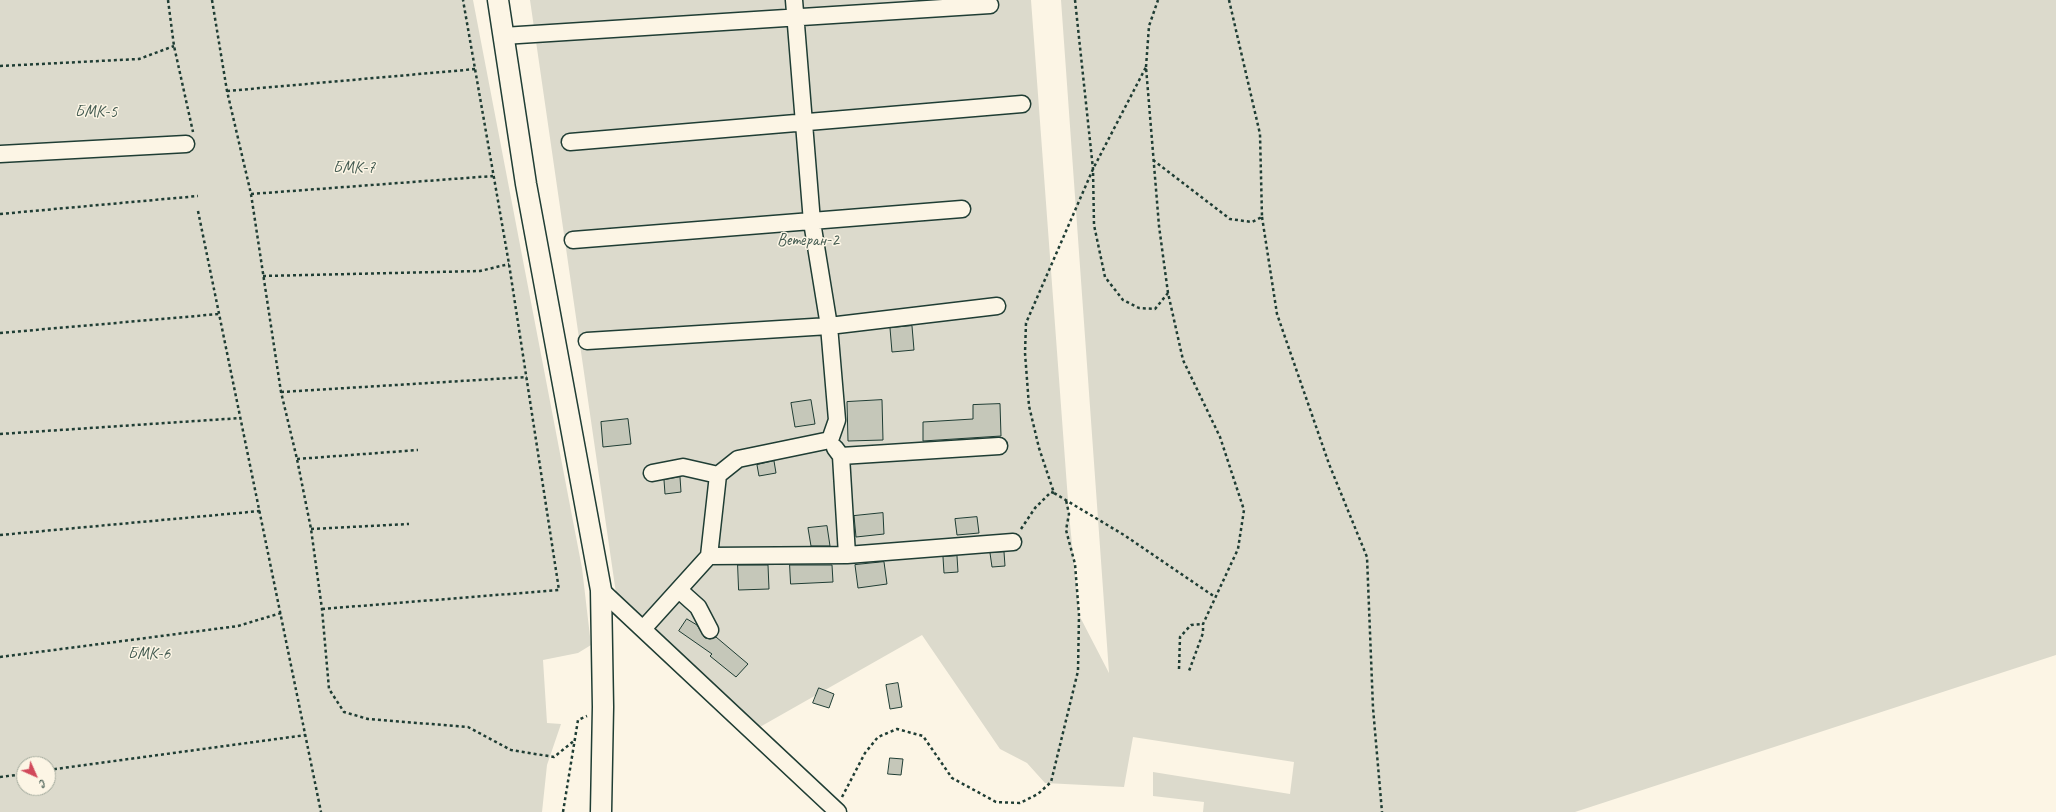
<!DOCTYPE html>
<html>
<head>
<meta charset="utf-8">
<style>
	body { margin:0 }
	#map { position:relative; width:2056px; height:812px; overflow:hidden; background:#fcf5e5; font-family:Caveat,sans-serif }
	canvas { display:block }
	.north { position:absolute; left:16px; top:756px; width:40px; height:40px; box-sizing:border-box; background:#fcf5e5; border:1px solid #a4ab9e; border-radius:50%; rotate:135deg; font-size:11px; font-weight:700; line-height:16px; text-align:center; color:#1f3d34 }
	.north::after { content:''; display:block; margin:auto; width:14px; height:18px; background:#d1495b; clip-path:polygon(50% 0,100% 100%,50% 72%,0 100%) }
</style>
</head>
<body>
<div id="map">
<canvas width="2056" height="812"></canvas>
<div class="north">С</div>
</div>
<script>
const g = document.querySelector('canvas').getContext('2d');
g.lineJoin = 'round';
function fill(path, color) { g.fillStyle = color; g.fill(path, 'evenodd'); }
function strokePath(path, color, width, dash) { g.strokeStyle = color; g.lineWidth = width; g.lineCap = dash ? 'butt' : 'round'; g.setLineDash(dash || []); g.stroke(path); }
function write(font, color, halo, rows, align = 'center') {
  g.font = font + ' Caveat,sans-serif'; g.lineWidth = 3; g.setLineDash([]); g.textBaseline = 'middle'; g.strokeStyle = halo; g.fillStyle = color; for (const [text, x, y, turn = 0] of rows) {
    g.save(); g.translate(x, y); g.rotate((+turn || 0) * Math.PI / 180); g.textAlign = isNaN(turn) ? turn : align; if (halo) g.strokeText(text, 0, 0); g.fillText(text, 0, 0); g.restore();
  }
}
const green = new Path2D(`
	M0,0h473l109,568 9,77 -13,8 -35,7 4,63 14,1 -14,41 -5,47h-542zM24,764h24v24h-24z
	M530,0h501l38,514 10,101 30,58 -48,-673h995v655l-481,157h-372l1,-10 -51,-6v-24l137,22 4,-32 -161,-25 -9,50 -79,-4 -18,-20 -27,-14 -78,-114 -171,97 -132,-118z`);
const building = new Path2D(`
	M912,326l2,24 -22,2 -2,-24z
	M811,400l4,24 -20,3 -4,-24z
	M882,400l1,40 -35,1 -1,-39z
	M1000,404l1,32 -78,5v-19l50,-3v-14z
	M628,419l3,25 -28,3 -2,-25z
	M774,461l2,12 -17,3 -2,-11z
	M680,477l1,15 -16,2 -1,-14z
	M883,513l1,21 -28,3 -2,-21z
	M977,517l2,16 -22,2 -2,-16z
	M827,526l3,20h-19l-3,-18z
	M1004,552l1,14 -13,1 -2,-14z
	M957,556l1,16 -14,1 -1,-16z
	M884,562l3,22 -29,4 -3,-23z
	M738,565h30l1,24 -30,1z
	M790,565h42l1,17 -42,2z
	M687,619l10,6 8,13 5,1 6,-2 32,27 -12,13 -26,-21 2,-2 -33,-23z
	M898,683l4,24 -12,2 -4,-24z
	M819,688l15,6 -5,14 -16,-5z
	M890,758l13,1 -2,16 -13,-1z`);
const path = new Path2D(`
	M168,0l6,46 19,86
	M212,0l15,91 24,103 30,198 16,67 14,70 11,80 7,80 15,23 24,7 100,8 43,23 43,7 21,-17
	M1075,0l18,169 1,56 11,52 18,23 16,8 16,1 13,-16 15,67 37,77 24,73 -6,39 -35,75v9l-14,38
	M0,66l139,-7 35,-13
	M1146,67l3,-41 9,-26
	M227,91l249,-22
	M1153,160l77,59 22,3 10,-5 -2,-83 -31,-134
	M251,194l242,-18
	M198,211l123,601
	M0,214l198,-18
	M1262,217l15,97 52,150 38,93 6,151 9,104
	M263,276l217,-5 29,-7
	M1168,293l-9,-67 -13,-159 -53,102 -67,154 -1,30 4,53 10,42 15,45 70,42 91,62
	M0,333l219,-19
	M281,392l246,-15
	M0,434l241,-16
	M297,459l121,-9
	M311,529l98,-5
	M1021,529l14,-21 16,-16 3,1
	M0,535l260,-24
	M322,609l237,-19 -50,-326 -46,-264
	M0,657l238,-31 43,-13
	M1179,669l1,-32 11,-12 12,-1
	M48,770l258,-35
	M0,777l24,-3
	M842,797l23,-44 13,-16 19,-8 26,7 29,42 44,24 24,1 18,-9 13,-12 27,-111 1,-56 -4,-51 -9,-34 3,-16 -3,-14
	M563,812l15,-92 9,-4`);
const minor = new Path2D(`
	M503,36l487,-31
	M570,142l452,-38
	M0,154l186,-10
	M573,240l389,-31
	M587,341l242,-15 168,-20
	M835,448l6,8 6,99
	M841,456l158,-10
	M652,473l31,-6 35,8
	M709,556l138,-1 166,-13
	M601,590l237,222
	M679,590l19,17 12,23
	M643,629l66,-73 9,-81 20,-16 92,-19 7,-20 -8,-94 -17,-104 -18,-222`);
const major = new Path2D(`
	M498,0l28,184 75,406 2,117 -2,105`);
const parkNames = [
	["БМК-5",96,113],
	["БМК-7",354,169],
	["Ветеран-2",808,241],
	["БМК-6",149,655]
];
fill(green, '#dcdacc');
fill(building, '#c5c7b9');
strokePath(building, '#1f3d34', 1);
strokePath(minor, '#1f3d34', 19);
strokePath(major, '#1f3d34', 23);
strokePath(path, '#1f3d34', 2.5, [3, 3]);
strokePath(minor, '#fcf5e5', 16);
strokePath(major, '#fcf5e5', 20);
write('17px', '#455c52', '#fcf5e5', parkNames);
</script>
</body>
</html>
